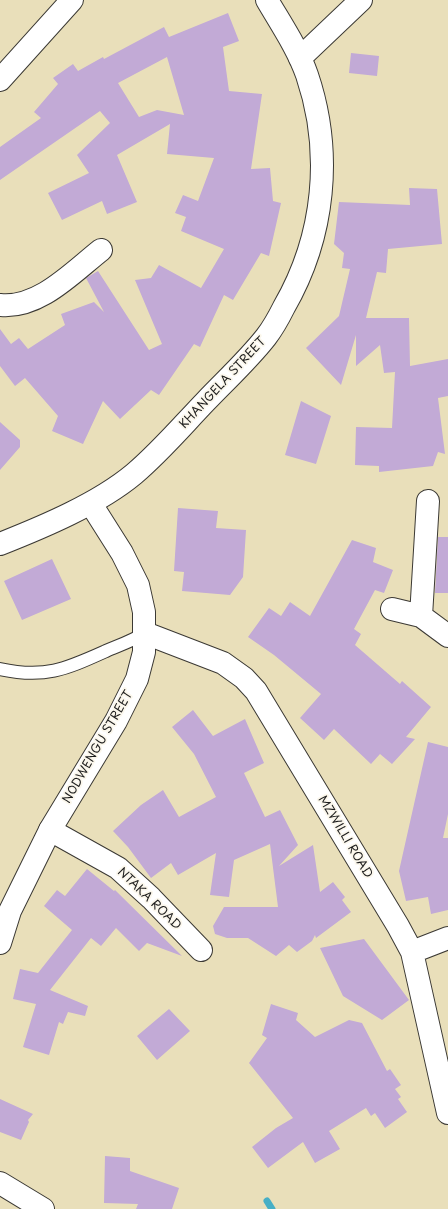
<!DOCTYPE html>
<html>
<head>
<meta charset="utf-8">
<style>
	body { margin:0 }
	canvas { display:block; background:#e9dfba }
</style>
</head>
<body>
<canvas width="448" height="1209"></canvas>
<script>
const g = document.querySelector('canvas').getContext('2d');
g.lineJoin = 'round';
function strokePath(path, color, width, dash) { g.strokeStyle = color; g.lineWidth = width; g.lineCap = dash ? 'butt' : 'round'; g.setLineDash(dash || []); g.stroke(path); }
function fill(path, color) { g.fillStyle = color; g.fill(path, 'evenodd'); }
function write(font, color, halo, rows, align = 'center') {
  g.font = font + ' "Playpen Sans",sans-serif'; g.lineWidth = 3.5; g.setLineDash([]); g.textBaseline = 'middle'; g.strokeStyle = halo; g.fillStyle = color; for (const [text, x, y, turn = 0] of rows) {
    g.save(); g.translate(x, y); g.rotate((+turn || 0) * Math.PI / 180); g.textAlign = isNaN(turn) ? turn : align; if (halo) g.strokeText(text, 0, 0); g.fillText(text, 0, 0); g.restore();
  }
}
const stream = new Path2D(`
	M267,1201l5,8`);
const building = new Path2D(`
	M228,13l11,28 -16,6 6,44 33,3 -11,75 19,-1 3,33 8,2 -12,53 -8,-3 -28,47 -9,-5 -24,52 -6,-3 -35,51 -8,-5 -31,29 -17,-18 -20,43 -31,-13 6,-15 -33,-38 -10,8 -15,-20v-37l11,15 8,-6 9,11 37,-24 -4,-11 33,-12 10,10 -18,-34 12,-7 51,79 13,-6 -27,-64 16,-2 8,-13 42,23 23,-39 -43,-18 5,-14 -11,-4 8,-18 15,6 16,-43 -47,-4 3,-30 -53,31 20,47 -30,12 -5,-13 -40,19 -14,-27 41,-20 -12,-18 33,-32 -10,-12 -100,69v-33l41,-29 -7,-6 24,-28 -5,-6 20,-14 5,7 25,-14 1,2 60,-32 5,10zM167,57l17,58 -27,-5 -18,7 -21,-34z
	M351,53l28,3 -2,20 -28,-3z
	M409,188l28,1 5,55 -54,5 -2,24 -9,-1 -11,46h43l1,48 38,-7v37l-10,2 7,56 -7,-2 -5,14 -54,6v-6l-24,-1 1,-38 36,1 3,-56 -11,1 -4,-28 -24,21v-31l-15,50 -35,-37 33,-32 11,-47 -8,-1 2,-15 -10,-9 5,-42 71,3z
	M301,401l30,15 -15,48 -31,-9z
	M0,422l20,18v7l-20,23z
	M178,508l40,3 -2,17 30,2 -3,47 -13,18 -48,-4 2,-19 -10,-1z
	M438,537h10v56h-13z
	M352,540l24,8 -3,14 20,8 -9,23 -9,-3 -21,39 7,5 -6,11 45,39 2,-3 29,26 -25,30 9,2 -23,25 -12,-10 -9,10 -37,-35 -10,11 -24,-22 21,-24 -47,-39 -26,-18 21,-29 12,8 9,-14 20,14z
	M52,559l19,40 -49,21 -18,-39z
	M193,710l20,26 32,-17 19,44 -20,10 21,44 15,-7 18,35 -19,21 34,-21 7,47 13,-10 12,15 -3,3 9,12 -35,26 -1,-3 -3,6 -15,11 -8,-7 -13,11 -28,-18h-21l-12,-4 -2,-8 11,-19h54l-8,-63 -36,16 -5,37 -19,-2 6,-42 -38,22 -7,-12 -20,15 -23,-31 -15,-16 28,-26 22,-15 16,27 37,-20 -22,-43 -22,-27z
	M428,742l20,5v67l-5,24h5v72l-17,4 -3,-17 -22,4 -7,-30z
	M87,869l27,22 1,-1 67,66 -35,-13 -8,8 -23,-23 -15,18 -10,-8 -41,52 38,16 -3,10 -17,-4 -5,12 -4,-2 -10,33 -26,-8 13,-43 -23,-5 7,-30 18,4 34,-43 -28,-24 13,-16 8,6z
	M364,939l45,61 -27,20 -39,-24 -23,-48z
	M271,1004l27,9 -2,7 19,17 34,-17 13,3 25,48 3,-2 11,16 -6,4 6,8 -3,2 9,13 -22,16 -10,-15 -4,3 -5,-8 -37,23 11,18 -25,14 -12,-21 -35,26 -16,-21 24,-19 17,-10 -44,-55 18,-25 -5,-3z
	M169,1009l21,22 -33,29 -20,-24z
	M0,1099l33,15 -5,6 1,2 -8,18 -21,-8z
	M105,1156l25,2v13l49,17 -7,21h-36l2,-5 -34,-1z`);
const service = new Path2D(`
	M0,669c45,10 66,0 106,-18 14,-6 26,-10 39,-18`);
const minor = new Path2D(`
	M300,58l61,-58
	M0,80l72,-80
	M0,305c39,4 73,-33 101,-55
	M392,609l29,7 27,20
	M421,616l7,-115
	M145,633l78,30 21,15 12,13 142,235 14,26 36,161
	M50,830l68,38 33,30 50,52
	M412,952l36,-14
	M0,1183l43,26`);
const tertiary = new Path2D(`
	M0,544c43,-17 98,-40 134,-70 26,-22 48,-48 72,-73 20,-21 42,-41 60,-64 7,-9 13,-20 18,-30 41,-71 49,-155 23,-232 -9,-26 -26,-51 -40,-75
	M0,943l10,-32 40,-81 66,-109 21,-42 7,-27v-40l-6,-27 -16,-32 -31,-49`);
const streetNames = [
	["KHANGELA STREET",223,383,-47],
	["NODWENGU STREET",98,747,-60],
	["MZWILLI ROAD",345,837,59],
	["NTAKA ROAD",149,899,44]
];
strokePath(stream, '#47afc6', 7);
fill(building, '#c2aad6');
strokePath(service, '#3b3934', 14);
strokePath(minor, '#3b3934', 24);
strokePath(tertiary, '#3b3934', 24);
strokePath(service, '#fff', 12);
strokePath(minor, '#fff', 22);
strokePath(tertiary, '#fff', 22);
write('12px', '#1c1c1c', '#fbf7ec', streetNames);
</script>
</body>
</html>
